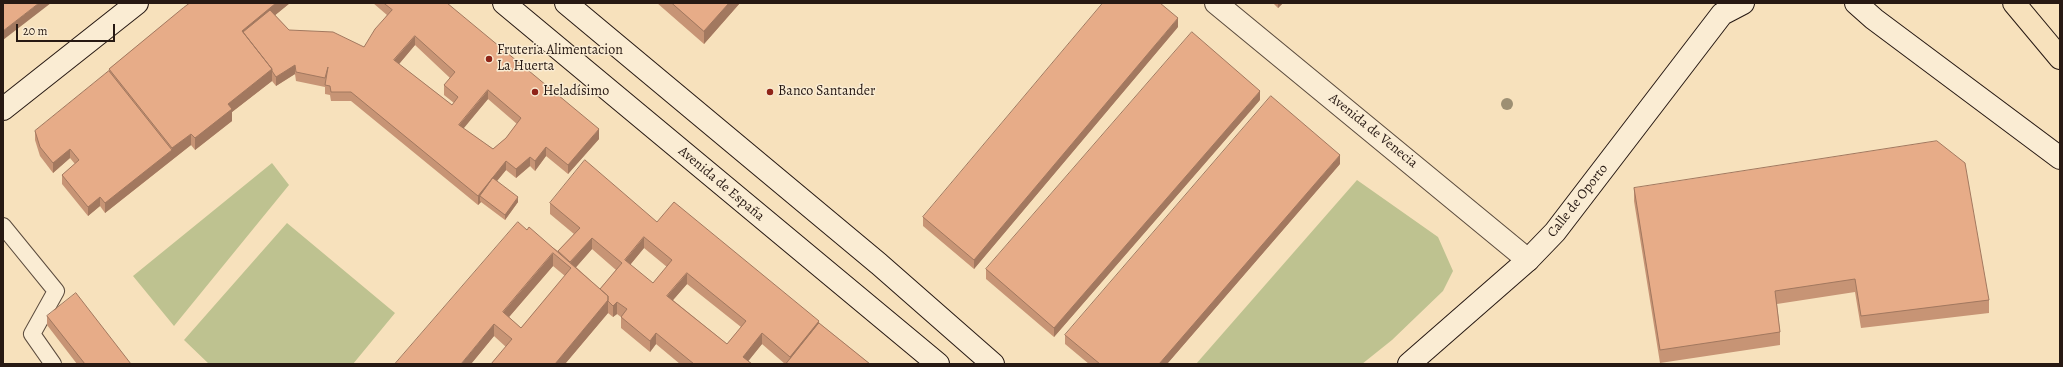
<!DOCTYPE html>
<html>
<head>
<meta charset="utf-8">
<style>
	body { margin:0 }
	#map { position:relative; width:2063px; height:367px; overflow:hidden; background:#f7e1bc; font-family:Alegreya,serif }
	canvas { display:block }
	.frame { position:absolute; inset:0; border:4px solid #271913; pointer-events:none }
	.scale { position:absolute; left:16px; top:24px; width:99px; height:18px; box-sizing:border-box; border:2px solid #271913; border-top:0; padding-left:5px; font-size:12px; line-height:14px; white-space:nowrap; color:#271913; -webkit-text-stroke:3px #faecd3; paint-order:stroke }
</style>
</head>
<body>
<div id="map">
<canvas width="2063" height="367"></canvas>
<div class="frame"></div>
<div class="scale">20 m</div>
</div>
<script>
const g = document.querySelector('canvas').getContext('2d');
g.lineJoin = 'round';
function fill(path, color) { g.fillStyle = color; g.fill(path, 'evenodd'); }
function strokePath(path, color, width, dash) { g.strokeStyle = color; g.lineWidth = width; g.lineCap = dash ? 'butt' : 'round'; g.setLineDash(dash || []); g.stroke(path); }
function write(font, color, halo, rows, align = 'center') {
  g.font = font + ' Alegreya,serif'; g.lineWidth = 3; g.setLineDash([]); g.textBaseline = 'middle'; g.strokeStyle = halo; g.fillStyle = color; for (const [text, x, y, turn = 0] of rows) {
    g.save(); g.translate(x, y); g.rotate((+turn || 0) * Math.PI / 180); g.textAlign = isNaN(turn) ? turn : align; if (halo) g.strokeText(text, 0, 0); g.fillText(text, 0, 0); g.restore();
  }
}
const green = new Path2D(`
	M272,163l17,22 -115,141 -41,-50z
	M1357,180l81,57 15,34 -10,20 -51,49 -30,24h-166z
	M287,223l108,90 -42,51h-144l-25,-24z`);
const lane = new Path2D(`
	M3,226l53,65 -24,43 21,30`);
const street = new Path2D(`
	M1216,3l312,257`);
const secondary = new Path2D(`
	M504,3l434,361
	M566,3l313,261 114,100
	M1856,3l18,16 186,139
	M3,109l134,-106
	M1409,364l119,-104 27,-28 167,-218 21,-11`);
const highway = new Path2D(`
	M2014,3l46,55`);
const trees = [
	[1507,104]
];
const wall = new Path2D(`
	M190,3h100l-15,12 14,15 75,17 23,-32 -14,-12h74l152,136 -31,35 -22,-18 -11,15 -5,-5 -14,12 -10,-8 -9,11 21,21 -13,18 -24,-18 -3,3 -127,-104h-20l-1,-6 -5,-1v-7l-29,-6 -1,-7 -19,12 -4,-5 -40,31v9l-37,29 -4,-5 -86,68 -5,-7 -12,10 -26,-32v-9l13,-11 -5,-6 -17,15 -13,-17 -5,-16v-9l74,-60v-2zM415,45l35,33 -6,7v10l10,8 -2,2 -53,-41zM488,99l29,25 -11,14 -13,11 -30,-21z
	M657,3h83l-36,41z
	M1273,3h10l-5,5z
	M1178,27l-204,242 -51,-43v-9z
	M1260,100l-206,237 -68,-58v-10z
	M1340,164l-173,200h-78l-24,-20v-9z
	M1634,188l355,112v13l-128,15 -6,-36 -78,12 3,28v13l-120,18 -26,-162z
	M550,203l107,19 162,101 51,41h-85l-23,-20 -14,17 4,3h-72l-24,-20 -6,8 -29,-24v-11l-4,-3 -4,3 -5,-4 -43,51h-74l15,-17 -12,-11 -23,28 56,-134 31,21 16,-17 -24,-20zM644,248l23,19 -14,16 -23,-18zM592,249l24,21 -16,19 -24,-22zM553,266l12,10 -44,52 -12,-11zM687,284l54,43 -14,17 -54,-44z
	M47,316l84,48h-54l-30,-39z`);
const shadedWall = new Path2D(`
	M39,3h12l-48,37v-9z
	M276,3h14l-44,36 -4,-8z
	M729,3h11l-36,41v-13z
	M1278,3h5l-5,5z
	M1178,18v9l-204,242v-9z
	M415,36v9l-21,25v-10z
	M295,65v9l-19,12v-9z
	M272,69v12l-40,31v9l-37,29v-12l33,-34z
	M488,90v9l-29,35v-9z
	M1260,91v9l-206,237v-9z
	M599,129v10l-31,35v-9z
	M191,134v11l-86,68v-10l67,-53v-2z
	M546,147v9l-11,15v-10z
	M70,149v9l-17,15v-10z
	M1340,155v9l-173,200h-8z
	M530,157v9l-14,12v-9z
	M506,161v9l-23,28 -3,-2v5l1,1 -3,3v-9z
	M100,197v9l-12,10v-9z
	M518,197v5l-13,18v-5z
	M644,237v11l-19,23v-11z
	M592,238v11l-21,24 -1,-10z
	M553,253v13l-50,58v-12z
	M687,273v11l-20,23v-11z
	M608,300v13l-43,51h-10z
	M617,302v12l-4,3v-11z
	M819,321v11l-29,32v-7z
	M494,324v12l-23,28h-10z
	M656,333v11l-6,8v-11z
	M762,333v11l-16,20 -3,-7z`);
const building = new Path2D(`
	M3,3h36l-36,28z
	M190,3h86l-34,28 30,38 -44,35 4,5 -37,29 -4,-4 -19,14 -63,-79 74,-61z
	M384,3h63l152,126 -31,36 -22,-18 -11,14 -5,-4 -14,12 -10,-8 -28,35 -127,-104h-20l-1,-6 -5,-1 3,-18 -3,11 -29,-6 -1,-7 -19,12 -4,-6v-2l-29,-37 27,-22 19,20 44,2 31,15 11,-18 17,-19zM415,36l40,36 -11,13 14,12 -6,8 -58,-45zM488,90l33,28 -15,20 -13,11 -34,-24z
	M672,3h57l-25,28z
	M1103,3h57l18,15 -204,242 -51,-43z
	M1192,32l68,59 -206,237 -68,-59z
	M109,71l63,79 -67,53 -5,-6 -12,10 -26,-32 17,-15 -9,-11 -17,14 -13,-16 -5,-16z
	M1271,96l69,59 -181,209h-59l-35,-29z
	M1937,141l28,22 24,137 -128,16 -6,-37 -80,12 5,41 -120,18 -26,-162z
	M585,160l72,62 17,-20 145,119 -29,36 -28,-24 -19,24 9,7h-58l-38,-31 -6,8 -29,-24 6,-8 -10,-7 -4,4 -5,-5v-5l-8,-7 22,-26 -30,-25 -22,24 -12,-11 22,-23 -30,-25zM644,237l28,23 -19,23 -28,-23zM687,273l59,48 -19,23 -60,-48z
	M493,178l25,19 -13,18 -25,-19z
	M518,222l9,8 2,-3 79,69v4l-53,64h-64l21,-25 -18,-15 -33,40h-66zM553,253l18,15 -50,60 -18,-16z
	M76,293l55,71h-46l-38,-48z
	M819,323l51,41h-84z`);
const markers = [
	[489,59,4,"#8f2418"],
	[535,92,4,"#8f2418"],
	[770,92,4,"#8f2418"]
];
const poiNames = [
	["Fruteria Alimentacion",497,51],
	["La Huerta",497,67],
	["Heladísimo",543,92],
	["Banco Santander",778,92]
];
const streetNames = [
	["Avenida de Venecia",1373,131,39],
	["Avenida de España",721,184,40],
	["Calle de Oporto",1578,201,-52]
];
fill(green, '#bec290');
strokePath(lane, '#5b4b3d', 18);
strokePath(street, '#5b4b3d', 24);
strokePath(secondary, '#271913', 24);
strokePath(highway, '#271913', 24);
strokePath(lane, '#faecd3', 16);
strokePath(street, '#faecd3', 22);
strokePath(secondary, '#faecd3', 22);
strokePath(highway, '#f7e1bc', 22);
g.fillStyle = '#9d8f73';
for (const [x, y] of trees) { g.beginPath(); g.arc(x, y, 6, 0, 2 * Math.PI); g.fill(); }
fill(wall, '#c79475');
fill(shadedWall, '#a2785f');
fill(building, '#e7ac88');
strokePath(building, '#a2785f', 1);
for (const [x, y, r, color] of markers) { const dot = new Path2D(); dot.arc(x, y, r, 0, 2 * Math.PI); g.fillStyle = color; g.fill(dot); strokePath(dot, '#faecd3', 1.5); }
write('14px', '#271913', '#faecd3', poiNames, 'left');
write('14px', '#271913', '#faecd3', streetNames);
</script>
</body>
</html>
